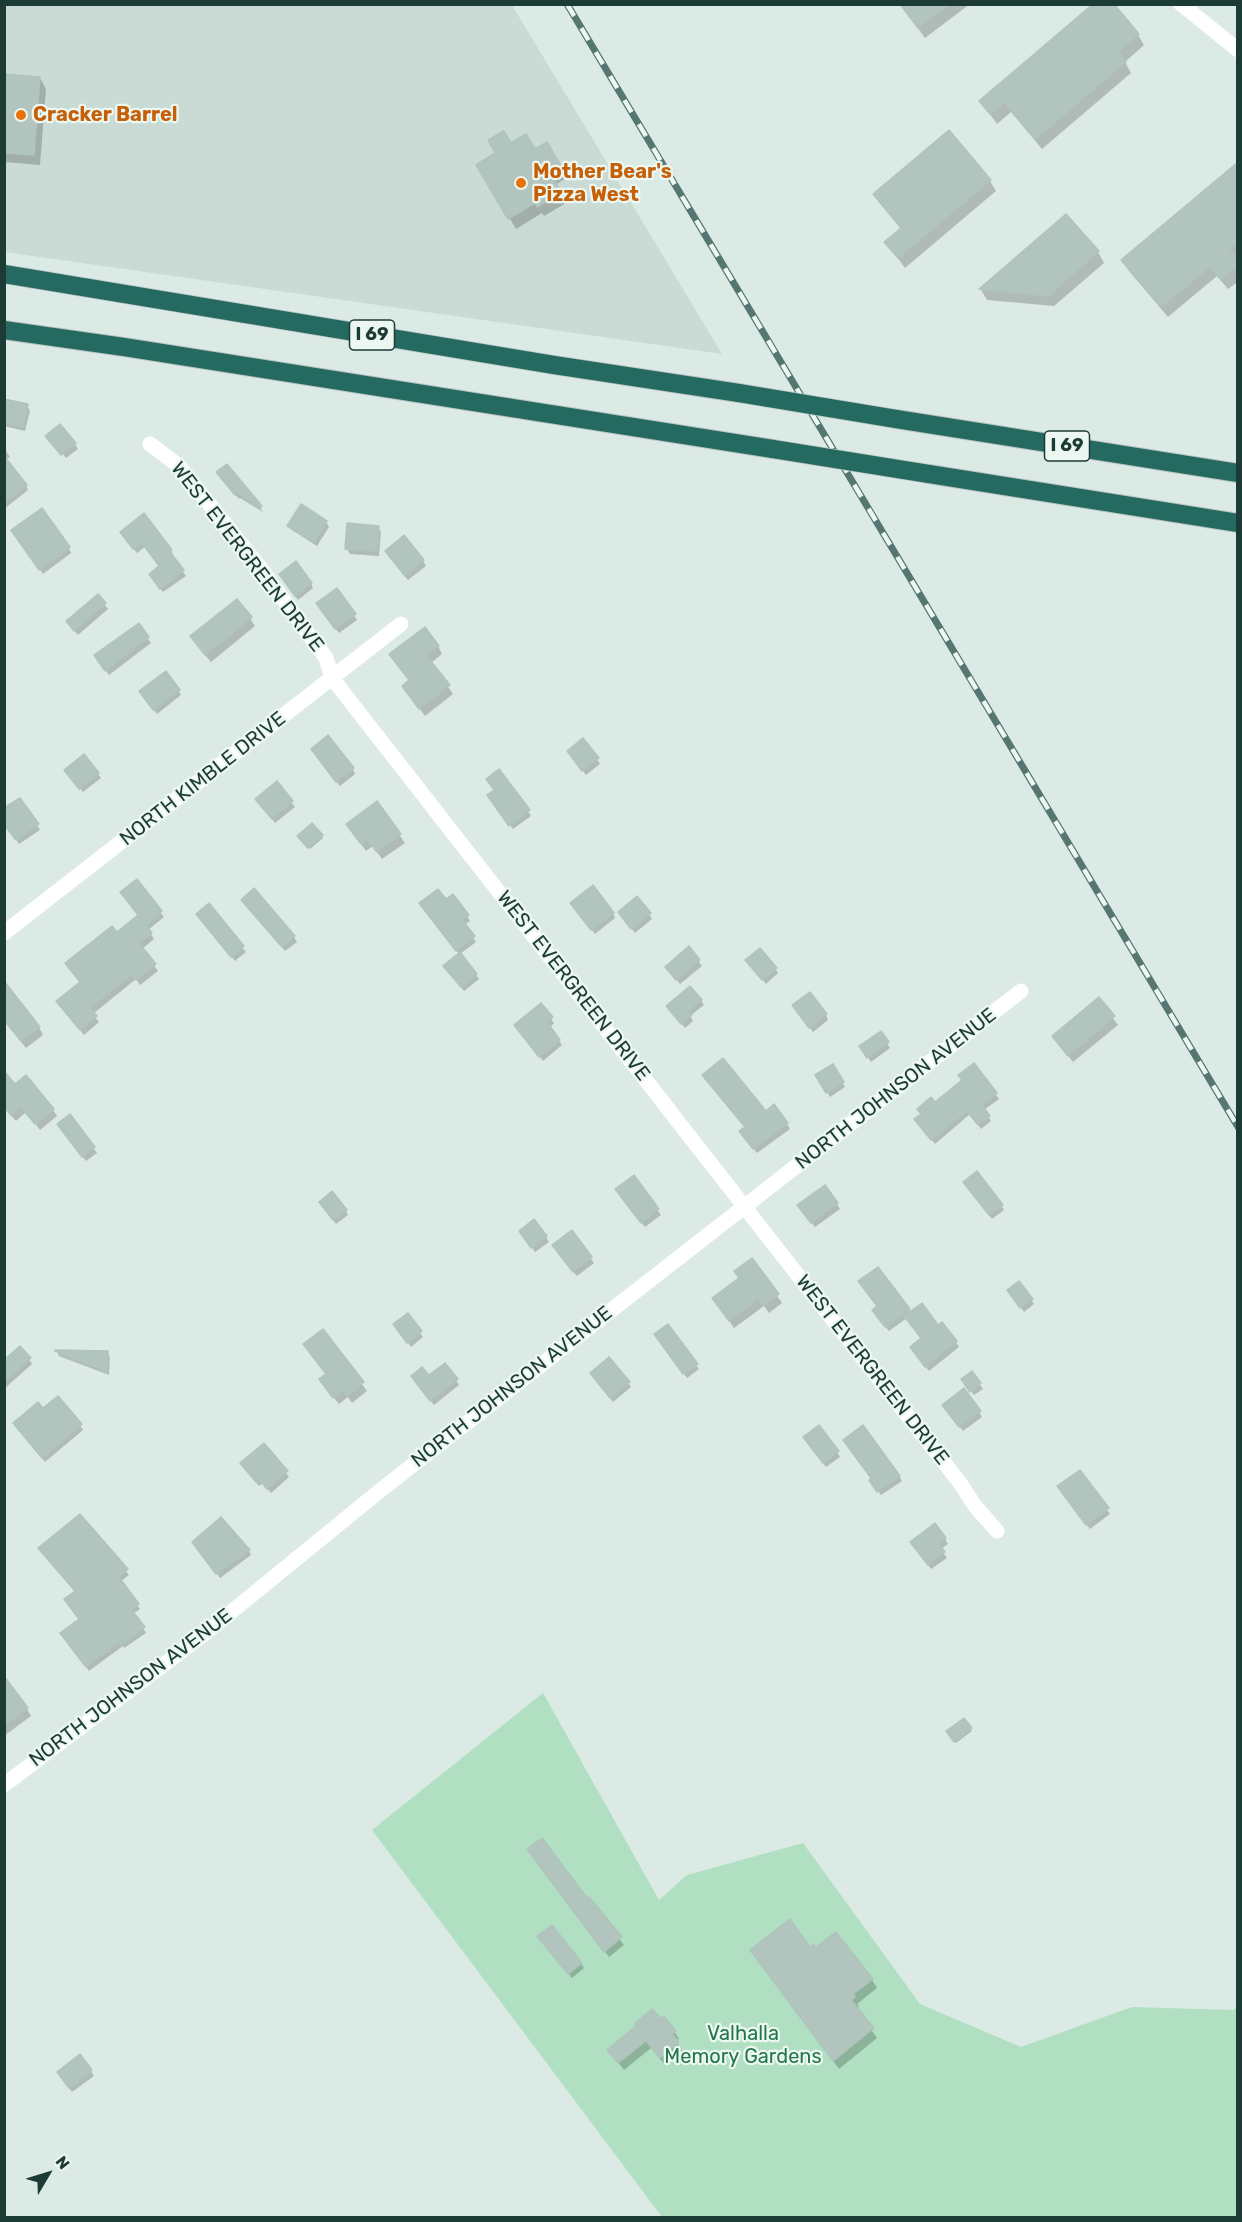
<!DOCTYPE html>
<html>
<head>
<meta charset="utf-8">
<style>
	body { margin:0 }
	#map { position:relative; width:1242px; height:2222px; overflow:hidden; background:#dceae5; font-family:Rubik,sans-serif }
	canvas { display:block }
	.frame { position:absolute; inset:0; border:6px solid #1c3b35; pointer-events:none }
	.north { position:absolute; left:18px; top:2144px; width:60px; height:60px; -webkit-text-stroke:4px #ecf7f2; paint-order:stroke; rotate:52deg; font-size:16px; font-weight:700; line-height:24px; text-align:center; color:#1c3b35 }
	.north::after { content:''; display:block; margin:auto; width:21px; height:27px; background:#1c3b35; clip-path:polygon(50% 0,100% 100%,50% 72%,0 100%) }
</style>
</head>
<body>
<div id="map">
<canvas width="1242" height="2222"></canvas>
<div class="frame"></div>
<div class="north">N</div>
</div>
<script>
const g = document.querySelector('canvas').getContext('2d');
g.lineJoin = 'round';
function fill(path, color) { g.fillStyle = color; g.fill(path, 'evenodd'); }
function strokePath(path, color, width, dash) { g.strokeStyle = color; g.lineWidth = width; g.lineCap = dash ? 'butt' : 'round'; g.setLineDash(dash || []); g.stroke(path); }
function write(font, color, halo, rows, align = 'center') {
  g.font = font + ' Rubik,sans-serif'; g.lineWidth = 4.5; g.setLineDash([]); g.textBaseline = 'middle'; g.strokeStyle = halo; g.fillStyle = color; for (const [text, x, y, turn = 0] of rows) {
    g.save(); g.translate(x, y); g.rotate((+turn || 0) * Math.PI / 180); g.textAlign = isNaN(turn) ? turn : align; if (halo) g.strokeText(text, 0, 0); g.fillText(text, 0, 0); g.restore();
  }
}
const built = new Path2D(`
	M5,5h507l210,349 -717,-102z`);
const green = new Path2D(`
	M543,1693l116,207 28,-25 116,-32 117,161 101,43 111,-40 101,3 4,-3v210h-575l-290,-387z`);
const shadow = new Path2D(`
	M900,4h70l-45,34z
	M1138,35l6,10 -19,17 6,11 -89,76 -31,-37 -14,12 -16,-22z
	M4,75l36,3 6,11 -6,76 -36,-3z
	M949,132l41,49 6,10 -91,77 -19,-26 15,-13 -26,-35z
	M546,144l20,34 -11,7 11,18 -22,13 -2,-3 -26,16 -38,-64 33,-20 23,6z
	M1238,164v93l-2,2 2,2v21l-10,7 -11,-13 -49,41 -39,-46 -6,-10z
	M1066,216l32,36 6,11 -50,43 -67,-6 -6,-10z
	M4,400l23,6 3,5 -5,20 -21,-5z
	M52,440l23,4 3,5 -12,9z
	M4,448l6,9 -6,4z
	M221,477l39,30 3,5 -23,-14 -1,1z
	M26,485l2,5 -24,19v-22z
	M144,515l27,36 3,5 -1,1 13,19 -23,16 -10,-13 8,-12 -16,-20 -8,6 -13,-16z
	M326,522l3,5 -12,19 -25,-16 -3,-4z
	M378,528l3,4 -2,24 -29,-2 -3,-5z
	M16,536l53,12 2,5 -28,21z
	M386,552l37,9 3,5 -18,14z
	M283,580l28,3 2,5 -15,12z
	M98,596l10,13 -30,26 -8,-9z
	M320,608l34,7 3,5 -18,13z
	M250,618l5,8 -44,36 -15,-18z
	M138,625l13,18 -42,32 -10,-14z
	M438,646l4,8 -11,9 22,31 -28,22 -21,-29 6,-6 -15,-19z
	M178,690l3,5 -24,19 -13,-17z
	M315,754l38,15 2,5 -15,12z
	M571,756l26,3 3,5 -14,11z
	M98,774l3,4 -18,14 -14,-17z
	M277,784l18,23 -20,16 -15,-19z
	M492,801l36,10 3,5 -18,13z
	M377,803l28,40 -23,16 -9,-13 -7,5 -13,-19z
	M4,823l33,2 3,5 -21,14z
	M312,825l11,13 -13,11 -10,-11z
	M136,881l28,36 -16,13 6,9 -12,10 16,22 -18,14 -4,-6 -43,35 6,8 -15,13 -22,-28 55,-73 22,-18z
	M446,901l21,15 3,5 -6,4 12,17 -16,12 19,25 -15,12 -16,-20 11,-17 -35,-46z
	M246,905l48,32 3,5 -12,9z
	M209,906l37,46 -11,9 -34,-41z
	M575,908l38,5 2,5 -20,16z
	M649,914l3,5 -17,14 -12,-16z
	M689,949l13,17 -22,18 -10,-12z
	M750,965l25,3 3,5 -12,11z
	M701,1000l3,5 -14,11 3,5 -8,7 -14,-17z
	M1099,1000l19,25 -45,37 -19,-25z
	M541,1005l13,18 -5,5 13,17 -19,16 -24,-31z
	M797,1011l29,4 2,5 -15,12z
	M4,1020l35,7 4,8 -17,13z
	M880,1033l10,15 -19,14 -7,-11z
	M974,1065l25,34 -15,11 7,11 -10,8 -11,-15 -35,30 -16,-20 16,-20 28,-23z
	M833,1067l12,20 -15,10 -13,-21z
	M707,1080l80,44 3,5 -33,24 -13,-17 2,-8z
	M15,1086l38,24 4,6 -17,14 -14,-18 -10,9 -12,-14z
	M70,1116l27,37 -11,8 -25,-32z
	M634,1177l27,38 -16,12 -25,-32z
	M968,1187l33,18 3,5 -12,9z
	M837,1204l3,5 -25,18 -13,-16z
	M323,1207l23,4 2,4 -12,9z
	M572,1233l22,30 -17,13 -20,-25z
	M524,1236l22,1 3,5 -14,10z
	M752,1260l30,43 -13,10 -5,-7 -30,22 -15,-22 22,-27z
	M1011,1295l20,4 3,5 -10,8z
	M908,1309l3,4 27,14 18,15 3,5 -30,24 -18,-23 12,-9 -16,-21 -18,13 -13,-16z
	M407,1315l16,22 -12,10 -13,-18z
	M323,1331l44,60 -15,12 -4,-6 -9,7 -14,-17 2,-12z
	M659,1339l37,26 3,4 -12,9z
	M57,1351l50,1 3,5 -1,18 -50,-19z
	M29,1359l3,5 -28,25v-27z
	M972,1373l11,16 -9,6 -8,-11z
	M429,1377l27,3 3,5 -25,20 -19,-24z
	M594,1378l34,4 3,5 -18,15z
	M43,1410l37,15 3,5 -38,32 -28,-34z
	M947,1410l32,2 3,5 -19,14z
	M808,1442l29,10 3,5 -14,10z
	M264,1445l25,32 -18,16 -8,-10 -4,3 -14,-18z
	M1080,1472l30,42 -20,15 -28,-37z
	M899,1476l3,5 -21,14 -7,-10 -1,-6z
	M80,1516l49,59 -9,7 20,27 -7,5 13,19 -22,15 -1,-2 -34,25 -24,-33 16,-18 -5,-28 -36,-43z
	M945,1539l3,5 -7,5 6,9 -16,11 -16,-22z
	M197,1547l52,4 2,4 -31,23z
	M4,1687l23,22 4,7 -27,20z
	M964,1720l8,11 -16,12 -8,-11z
	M533,1856l54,44 2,-1 35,46 -15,12z
	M542,1941l39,22 3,5 -12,10z
	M810,1949l62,31 5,8 -20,16 2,2 -3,3 21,29 -38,31 -87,-118z
	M661,2021l13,10 5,8 -3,2 6,10 -17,14 -14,-17 -27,22 -15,-20z
	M91,2071l3,5 -22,16 -11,-15z`);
const building = new Path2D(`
	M900,4h50l-32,24z
	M1093,4h21l25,30 -21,18 8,10 -91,77 -31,-37 -14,12 -11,-13z
	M4,74l36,3 -6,78 -30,-2z
	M949,130l42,50 -93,78 -14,-16 17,-14 -28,-34z
	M504,131l7,12 15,-9 9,15 12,-7 14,24 -11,7 11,19 -24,15 -2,-4 -27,16 -32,-54 19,-12 -7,-13z
	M1238,162v80l-9,7 9,10v7l-17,14 -11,-14 -49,41 -40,-47z
	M1066,214l33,37 -51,45 -69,-7z
	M4,399l24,5 -5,23 -19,-4z
	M60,424l16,19 -15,12 -16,-19z
	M4,456l23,29 -23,18z
	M227,464l35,42 -2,2 -23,-15 -2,2 -19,-23z
	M301,504l26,17 -13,21 -27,-16z
	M42,508l28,39 -31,23 -28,-40z
	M144,513l28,37 -2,2 14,18 -24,19 -11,-15 10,-8 -17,-23 -9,6 -13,-17z
	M347,523l32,3 -2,25 -32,-2z
	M404,535l20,25 -19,16 -20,-25z
	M296,561l16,22 -17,13 -16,-22z
	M337,588l19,26 -21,15 -19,-26z
	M98,594l8,9 -32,28 -8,-10z
	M237,599l15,18 -47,38 -15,-19z
	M139,623l10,14 -44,34 -11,-16z
	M425,627l14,19 -13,9 24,30 -31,24 -17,-23 7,-6 -20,-26z
	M166,671l14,19 -27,20 -14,-19z
	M328,735l26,33 -18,14 -25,-33z
	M583,738l16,20 -17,13 -15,-20z
	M84,754l15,19 -20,16 -15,-19z
	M499,769l31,41 -21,16 -22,-31 7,-5 -8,-11z
	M277,781l16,20 -21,18 -17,-20z
	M20,798l19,26 -23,16 -12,-15v-17z
	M377,801l24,33 -24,18 -10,-13 -6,5 -15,-20z
	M312,823l11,12 -15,13 -11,-12z
	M137,879l25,32 -16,14 -26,-33z
	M593,885l21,28 -23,17 -21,-27z
	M254,888l41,48 -13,11 -41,-47z
	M438,889l8,10 7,-5 16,21 -7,5 13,16 -19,15 -37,-48z
	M637,896l14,17 -20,16 -13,-17z
	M209,903l35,43 -13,11 -35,-43z
	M138,915l14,18 -13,10 17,21 -20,16 -5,-5 -41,33 7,8 -17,14 -24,-29 24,-19 -15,-19 47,-37 5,6z
	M689,946l11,14 -24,20 -11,-13z
	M760,948l17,20 -15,12 -17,-20z
	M460,952l17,22 -16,13 -18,-21z
	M4,981l36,46 -19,14 -17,-21z
	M690,986l12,14 -14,11 4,4 -11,9 -15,-18z
	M810,992l17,22 -18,14 -17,-23z
	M1099,997l16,19 -47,40 -16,-20z
	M541,1003l12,14 -6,5 13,18 -21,17 -25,-32z
	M881,1031l8,11 -22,16 -8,-12z
	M723,1058l43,53 8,-7 14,19 -35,26 -14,-18 6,-4 -43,-52z
	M974,1063l23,30 -15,12 8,11 -12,9 -11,-14 -36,29 -17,-21 7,-5 -4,-5 14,-12 4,5 27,-22 -4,-5z
	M833,1064l11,18 -18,11 -11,-18z
	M4,1071l11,13 11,-9 28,34 -19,15 -14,-17 -10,8 -7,-8z
	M70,1114l25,33 -13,10 -25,-33z
	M977,1171l26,34 -14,10 -26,-33z
	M634,1175l25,34 -18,14 -26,-34z
	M825,1185l13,18 -27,20 -14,-18z
	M332,1191l15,19 -14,10 -14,-18z
	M534,1219l13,17 -16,12 -12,-17z
	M572,1230l20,27 -19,15 -21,-27z
	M752,1258l27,36 -16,12 -5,-7 -29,22 -17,-23 27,-20 -5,-7z
	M878,1267l32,42 -25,18 -13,-17 5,-4 -19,-25z
	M1019,1281l14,18 -13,9 -13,-18z
	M922,1303l16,22 4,-3 15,19 -32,26 -15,-20 11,-9 -17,-22z
	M408,1313l14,18 -15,12 -14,-19z
	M668,1324l30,40 -15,10 -29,-40z
	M323,1329l41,53 -17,14 -4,-6 -10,8 -14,-19 7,-5 -23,-30z
	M20,1346l11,12 -27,24v-22z
	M55,1350l53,1 -1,21 -52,-21z
	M609,1357l21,25 -20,16 -20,-25z
	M445,1363l13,16 -28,22 -19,-25 11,-9 7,8z
	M972,1371l9,12 -11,9 -9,-13z
	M964,1388l17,23 -22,16 -17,-22z
	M58,1396l24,28 -40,34 -29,-35 25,-21 5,6z
	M819,1425l20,26 -16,12 -20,-26z
	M863,1425l37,51 -23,16 -8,-12 2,-2 -28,-38z
	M264,1443l24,28 -21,18 -8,-10 -3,3 -16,-19z
	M1080,1470l29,38 -23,17 -29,-39z
	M80,1514l48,55 -9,8 20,27 -8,5 14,18 -24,18 -2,-3 -33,25 -26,-34 19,-14 -15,-20 11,-8 -37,-43z
	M221,1517l29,33 -34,24 -24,-32z
	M935,1523l11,15 -7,6 6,8 -17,13 -18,-23z
	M4,1676l24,32 -24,18z
	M964,1718l8,10 -18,14 -8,-11z
	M542,1838l45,60 2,-1 33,40 -18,15 -77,-103z
	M790,1919l20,28 4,-3 2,3 20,-15 37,47 -20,15 2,3 -4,3 23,28 -41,33 -83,-111z
	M552,1925l30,38 -14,11 -31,-38z
	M652,2009l9,10 3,-3 12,15 -4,3 7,8 -19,16 -14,-17 -28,22 -11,-13 29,-24 -2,-2z
	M80,2054l12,16 -23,18 -12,-16z`);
const minor = new Path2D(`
	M1181,4l57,46
	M150,444l29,22 83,104 64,88 6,20 628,805 15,23 22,25
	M4,933l397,-309
	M4,1785l199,-150 179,-146 639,-498`);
const motorway = new Path2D(`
	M4,274l550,91 185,28
	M4,330l120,17 649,102
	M896,419l342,54
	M929,474l309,49`);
const rail = new Path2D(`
	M567,4l671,1123`);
const motorwayBridge = new Path2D(`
	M739,393l157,26
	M773,449l156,25`);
const markers = [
	[21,115,6,"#e8710a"],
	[521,183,6,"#e8710a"]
];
const shields = [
	[372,335,45],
	[1067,446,45]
];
const shieldNames = [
	["I 69",372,335],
	["I 69",1067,446]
];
const foodNames = [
	["Cracker Barrel",33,115],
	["Mother Bear's",533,172],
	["Pizza West",533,195]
];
const streetNames = [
	["WEST EVERGREEN DRIVE",247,557,52],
	["NORTH KIMBLE DRIVE",203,779,-38],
	["WEST EVERGREEN DRIVE",573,986,52],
	["NORTH JOHNSON AVENUE",896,1089,-38],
	["WEST EVERGREEN DRIVE",872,1370,52],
	["NORTH JOHNSON AVENUE",512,1387,-38],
	["NORTH JOHNSON AVENUE",131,1688,-37]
];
const parkNames = [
	["Valhalla",743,2034],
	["Memory Gardens",743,2057]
];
fill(built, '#cadad4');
fill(green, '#b1dfc1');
fill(shadow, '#0003');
fill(building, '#b1c5be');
strokePath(building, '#aec4bd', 1.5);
strokePath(motorway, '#bbc4c2', 20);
strokePath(minor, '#fff', 15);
strokePath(motorway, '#256a61', 18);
strokePath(rail, '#567771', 7);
strokePath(rail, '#ecf7f2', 4.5, [14]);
strokePath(motorwayBridge, '#bbc4c2', 20, []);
strokePath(motorwayBridge, '#256a61', 18);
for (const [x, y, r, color] of markers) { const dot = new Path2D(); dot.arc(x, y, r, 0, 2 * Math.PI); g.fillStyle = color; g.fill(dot); strokePath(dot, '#ecf7f2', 2); }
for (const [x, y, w] of shields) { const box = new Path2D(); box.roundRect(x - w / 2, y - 15, w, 30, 4.5); g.fillStyle = '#ecf7f2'; g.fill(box); strokePath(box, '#1c3b35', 1.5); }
write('bold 18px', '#1c3b35', null, shieldNames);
write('bold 20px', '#c56008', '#ecf7f2', foodNames, 'left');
write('20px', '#1c3b35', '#ecf7f2', streetNames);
write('20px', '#227648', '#ecf7f2', parkNames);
</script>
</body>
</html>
